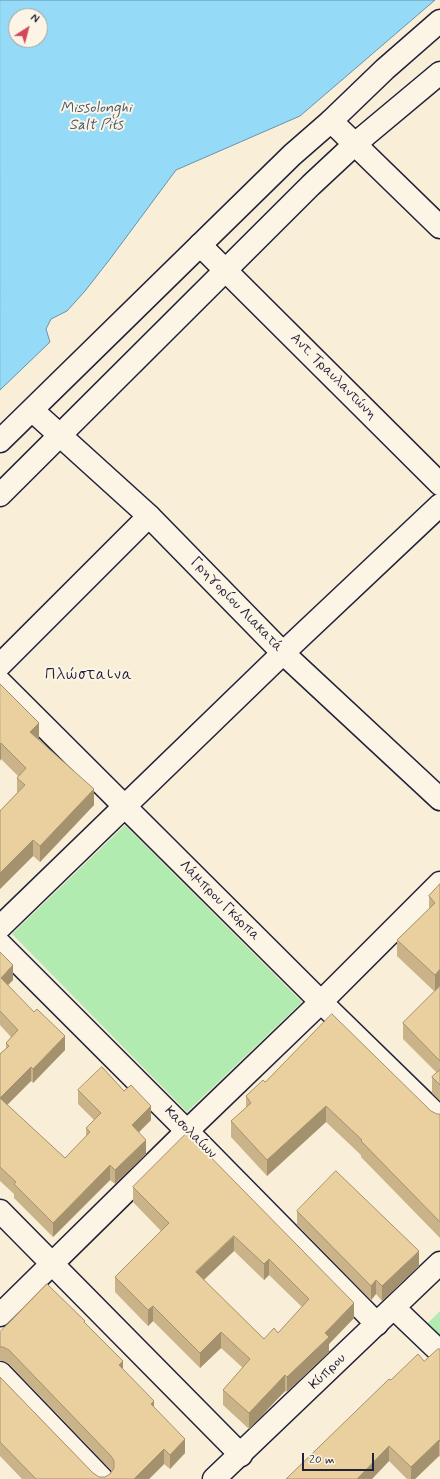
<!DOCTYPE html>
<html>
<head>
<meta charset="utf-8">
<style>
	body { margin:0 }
	#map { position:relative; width:440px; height:1479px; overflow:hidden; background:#f9eed7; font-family:Mynerve,sans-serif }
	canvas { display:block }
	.north { position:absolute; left:8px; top:8px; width:40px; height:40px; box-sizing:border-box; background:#fcf5e5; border:1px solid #a5a1a1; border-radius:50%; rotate:36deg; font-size:11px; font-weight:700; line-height:16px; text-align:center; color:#22223b }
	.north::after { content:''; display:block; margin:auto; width:14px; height:18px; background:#d1495b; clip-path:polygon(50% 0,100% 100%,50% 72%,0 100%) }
	.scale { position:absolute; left:302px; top:1453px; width:72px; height:18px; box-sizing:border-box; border:2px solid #22223b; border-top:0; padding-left:5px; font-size:12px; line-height:14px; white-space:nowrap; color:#22223b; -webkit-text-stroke:3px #fcf5e5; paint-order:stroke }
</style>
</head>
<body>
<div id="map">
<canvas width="440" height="1479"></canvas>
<div class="north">N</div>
<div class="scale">20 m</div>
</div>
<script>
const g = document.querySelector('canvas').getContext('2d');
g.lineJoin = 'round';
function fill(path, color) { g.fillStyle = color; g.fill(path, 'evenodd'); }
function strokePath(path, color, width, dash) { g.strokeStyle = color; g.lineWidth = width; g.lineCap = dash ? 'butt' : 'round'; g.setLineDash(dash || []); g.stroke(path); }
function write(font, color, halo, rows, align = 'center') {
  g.font = font + ' Mynerve,sans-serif'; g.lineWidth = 4; g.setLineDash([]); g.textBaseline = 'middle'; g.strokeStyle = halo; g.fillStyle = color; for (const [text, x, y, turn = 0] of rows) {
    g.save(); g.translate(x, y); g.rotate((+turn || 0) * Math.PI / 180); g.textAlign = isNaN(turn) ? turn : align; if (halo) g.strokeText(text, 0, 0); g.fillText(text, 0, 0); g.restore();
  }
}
const green = new Path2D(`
	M125,825l177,177 -115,110 -175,-178z
	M440,1311v31l-16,-15z`);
const water = new Path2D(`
	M0,0h435l-135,116 -124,54 -66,89 -25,32 -18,20 -16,8 -5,10 4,13 -50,48zM16,16h24v24h-24z`);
const street = new Path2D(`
	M331,121l109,106
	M200,245l240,239
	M0,665l149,-149
	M0,682l321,320 119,116
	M0,927l283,-274 157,-148
	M0,944l187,187 190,193
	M0,1211l241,244
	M394,1308l46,44
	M0,1315l187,-184 134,-129 119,-119`);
const secondary = new Path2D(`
	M32,410l117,106 134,137 157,146
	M0,441l292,-286 39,-34 54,-52 55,-48
	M0,495l311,-310 44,-41 85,-71
	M0,1373l102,106
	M214,1479l226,-216`);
const wall = new Path2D(`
	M0,684l39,55h-1l56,66 -54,57 -7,-6 -33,33v-78l17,-18v-15l1,-2 -17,-17z
	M440,884l-5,108 -38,-36v-16l32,-31v-13z
	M0,952l13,28 -5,5 57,65 -32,33 -2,-2 -24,24 58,53 21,-21v-9l8,-8 -16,-16v-14l73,30 -12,12 7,22 -31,30 -5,-4 -57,57 -39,-39v-4l-14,-13v-127l6,-5v-6l5,-6 -11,-12z
	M440,986v115l-8,-8v-16l5,-4 -34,-34v-16z
	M265,1082l166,29 6,3h3v124l-79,-81v-2l-35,-33 -59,54 -36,-39v-16l15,-13v-12z
	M187,1133l167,185 -25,26v8l-42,40 -2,-1 -36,38 -26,-24v-15l20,-22 -22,-20 -21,20 -47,-47 -5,5 -33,-34v-15l46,-46 -28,-29v-15zM234,1251l30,29 5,-5 33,32 -24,26 -14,6 -60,-59z
	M297,1211l122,55 -37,35 -6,-7 -5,6 -74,-75z
	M85,1323l69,84 31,46 -15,16 -6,-5 -15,15h-127l-22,-23v-79l93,96 6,4h6l5,-3 2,-2 -1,-2 -102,-106 -6,-3h-3v-29z
	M440,1349v108l-1,-1 -24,23h-8l-18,-18 -17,18h-86z`);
const shadedWall = new Path2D(`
	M39,723v16l-9,8v-15z
	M1,743v16l-1,2v-16z
	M94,789v16l-54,57v-16z
	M33,840v16l-33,33v-16z
	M13,965v15l-12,12v-14z
	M440,969v17l-5,6v-17z
	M65,1036v14l-32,33v-14z
	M31,1067v14l-31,31v-14z
	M151,1106v14l-19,19v-14z
	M326,1106v16l-59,54v-16z
	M146,1140v14l-31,30v-14z
	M110,1165v15l-57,57v-14z
	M234,1236v15l-38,36v-15z
	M419,1251v15l-37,35v-15z
	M269,1259v16l-5,5v-16z
	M376,1280v14l-5,6v-14z
	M354,1303v15l-25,26v8l-42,40v-15l38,-44z
	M153,1306v15l-5,5v-16z
	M221,1332v16l-21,20v-15z
	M123,1361v14l-4,-10z
	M285,1375v16l-36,38v-16z
	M154,1401v15l-3,-12z
	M185,1439v14l-15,16v-14z
	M439,1440v16l-24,23h-4v-12z
	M389,1446v15l-17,18h-15z
	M164,1449v15l-15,15h-15z`);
const building = new Path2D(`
	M0,684l39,39 -9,9 64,57 -54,57 -7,-6 -33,33v-62l25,-26 -8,-7 9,-10 -25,-25 -1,2z
	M440,884v85l-5,6 -38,-35 38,-37 -6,-7z
	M0,952l13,13 -12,13 33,34 3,-3 28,27 -32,33 -2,-2 -31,31v-44l9,-8 -3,-3 12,-13 -18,-19z
	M440,986v75l-37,-38z
	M332,1014l99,97 6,3h3v108l-79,-81 1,-1 -36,-34 -59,54 -36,-39 20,-18 -5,-7 17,-16 2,2z
	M102,1067l22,24 7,-6 20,21 -19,19 14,15 -31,30 -5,-5 -57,58 -39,-39 2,-2 -16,-15v-69l65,60 25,-26 -4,-4 15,-15 -23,-23z
	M440,1070v15l-8,-8z
	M187,1133l167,170 -29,30 4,4 -42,40 -2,-2 -36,38 -26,-23 27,-31 -29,-27 -21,21 -47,-47 -5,4 -33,-33 54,-54 -36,-36zM234,1236l30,28 5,-5 40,40 -31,34 -4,-5 -10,11 -68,-67z
	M336,1171l83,80 -37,35 -6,-6 -5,6 -74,-75z
	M47,1284l38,37 -1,1 39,39 -4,4 35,36 -3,3 34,35 -15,16 -6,-6 -30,30h-98l-36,-37v-65l93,96 6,4h6l5,-3 4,-6v-7l-3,-5 -102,-106 -6,-3h-3v-15z
	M438,1349h2v93l-1,-2 -28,27 -22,-21 -32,33h-71l103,-100 2,1 27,-26 6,7z`);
const streetNames = [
	["Αντ. Τραυλαντώνη",333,377,45],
	["Γρηγορίου Λιακατά",236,605,46],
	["Λάμπρου Γκόρπα",219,901,45],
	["Κασολαίων",190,1133,45],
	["Κύπρου",328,1372,-44]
];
const waterNames = [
	["Missolonghi",96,109],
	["Salt Pits",96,126]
];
const quarterNames = [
	["Πλώσταινα",89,676]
];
fill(green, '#b1ebb0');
fill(water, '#95dbf7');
strokePath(water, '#6791ac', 1);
strokePath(street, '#22223b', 25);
strokePath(secondary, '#22223b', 25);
strokePath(street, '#fcf5e5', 22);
strokePath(secondary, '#fcf5e5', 22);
fill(wall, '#cab389');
fill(shadedWall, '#a4926f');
fill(building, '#ebd09f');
strokePath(building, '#a4926f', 1);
write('14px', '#22223b', '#fcf5e5', streetNames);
write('italic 15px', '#445a73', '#fcf5e5', waterNames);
g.letterSpacing = '1px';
write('16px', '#22223b', '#fcf5e5', quarterNames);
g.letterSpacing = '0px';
</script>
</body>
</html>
